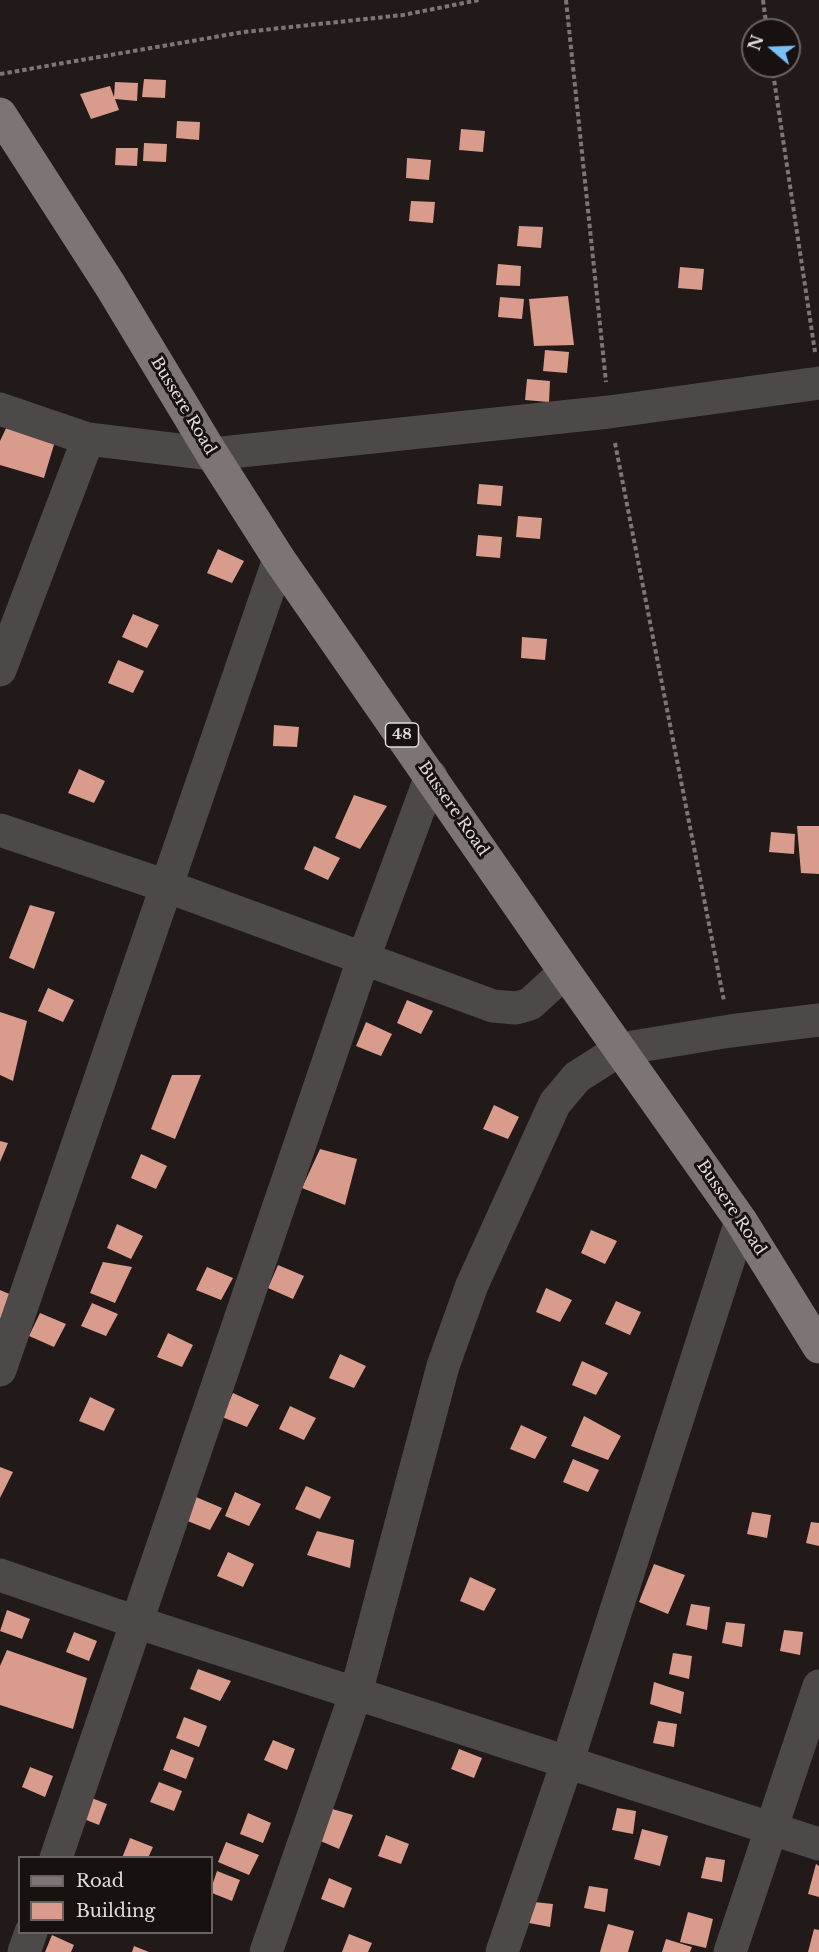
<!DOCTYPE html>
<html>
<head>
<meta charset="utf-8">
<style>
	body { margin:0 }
	#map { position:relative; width:819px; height:1952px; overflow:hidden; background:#211a18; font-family:"Libre Baskerville",serif }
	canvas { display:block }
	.legend { position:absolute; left:18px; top:1856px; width:195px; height:78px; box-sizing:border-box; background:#17110f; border:2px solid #686261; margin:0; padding:8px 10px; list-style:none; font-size:18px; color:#e1dcdb }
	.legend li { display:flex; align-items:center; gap:12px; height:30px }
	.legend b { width:30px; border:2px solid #686261 }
	.north { position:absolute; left:741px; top:18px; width:60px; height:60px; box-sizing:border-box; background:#17110f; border:2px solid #686261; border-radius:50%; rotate:289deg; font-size:16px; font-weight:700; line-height:24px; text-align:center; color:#e1dcdb }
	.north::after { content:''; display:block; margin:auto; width:21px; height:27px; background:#79bff8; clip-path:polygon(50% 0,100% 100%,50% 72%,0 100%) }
</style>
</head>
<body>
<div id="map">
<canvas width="819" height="1952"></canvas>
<ul class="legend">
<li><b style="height:8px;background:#7d7573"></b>Road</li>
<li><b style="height:16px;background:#d99b8c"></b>Building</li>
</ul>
<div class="north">N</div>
</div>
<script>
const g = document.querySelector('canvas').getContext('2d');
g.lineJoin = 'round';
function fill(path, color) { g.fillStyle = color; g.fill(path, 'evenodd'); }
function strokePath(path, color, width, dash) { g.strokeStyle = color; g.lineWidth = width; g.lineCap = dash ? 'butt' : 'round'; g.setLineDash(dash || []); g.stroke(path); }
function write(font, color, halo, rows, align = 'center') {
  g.font = font + ' "Libre Baskerville",serif'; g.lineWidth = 6; g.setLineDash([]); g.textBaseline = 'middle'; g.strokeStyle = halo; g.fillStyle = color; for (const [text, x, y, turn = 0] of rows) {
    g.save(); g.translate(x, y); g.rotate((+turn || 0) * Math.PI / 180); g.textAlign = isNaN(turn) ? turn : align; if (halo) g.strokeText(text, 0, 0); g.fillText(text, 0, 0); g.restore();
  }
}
const building = new Path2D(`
	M144,79l22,1 -1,18 -23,-1z
	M115,82l23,1 -1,18 -22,-2 4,11 -28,9 -11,-25 30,-8 4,11z
	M177,121l23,1 -1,18 -23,-2z
	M461,129l24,2 -2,21 -24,-2z
	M144,143l23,1 -1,18 -23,-1z
	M116,148h22l-1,18 -22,-1z
	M407,158l24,2 -2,20 -23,-2z
	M411,201l24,1 -2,21 -24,-2z
	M519,226l24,1 -2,21 -24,-2z
	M498,264l23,2 -1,20 -24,-1z
	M680,267l24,2 -2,21 -24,-2z
	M568,296l6,49 -40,1 -5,-47z
	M500,297l24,2 -2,20 -24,-2z
	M545,350l24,2 -2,21 -24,-2z
	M527,379l23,2 -1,21 -24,-2z
	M8,424l48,14 -12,40 -44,-13v-24z
	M479,484l24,2 -2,20 -24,-2z
	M518,516l24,2 -2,21 -24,-2z
	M478,535l24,2 -2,21 -24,-2z
	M218,549l26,12 -12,22 -25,-10z
	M133,614l26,11 -12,23 -25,-11z
	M522,637l25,2 -2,21 -24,-2z
	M118,660l26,11 -11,22 -25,-10z
	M274,725l25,2 -2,20 -24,-1z
	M79,769l26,12 -11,22 -26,-10z
	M354,795l33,11 -27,43 -25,-11z
	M797,826h22v48l-18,-1z
	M771,832l24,2 -1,20 -25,-2z
	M314,846l26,12 -12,22 -24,-11z
	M30,905l25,7 -21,57 -25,-11z
	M48,988l26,12 -11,22 -25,-11z
	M407,1000l26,11 -12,23 -24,-11z
	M0,1012l27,9 -14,60 -13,-6z
	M366,1022l26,12 -11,22 -25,-10z
	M172,1075h29l-26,64 -24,-10z
	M494,1105l25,12 -11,22 -25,-10z
	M0,1141l8,2 -8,19z
	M320,1149l37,10 -12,46 -43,-17z
	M141,1154l26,12 -11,23 -25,-11z
	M117,1224l26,12 -12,23 -24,-11z
	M591,1230l26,11 -12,23 -24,-11z
	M103,1262l29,5 -17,36 -25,-10z
	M278,1265l26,11 -11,23 -25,-11z
	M207,1267l26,11 -12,22 -25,-10z
	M546,1288l26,12 -12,22 -24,-10z
	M0,1290l21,9 -12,23 -9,-4z
	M616,1301l25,11 -11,23 -25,-11z
	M92,1303l26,11 -12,22 -25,-10z
	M40,1313l26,11 -12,23 -25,-11z
	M168,1333l25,12 -11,22 -25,-10z
	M340,1354l26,12 -12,22 -25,-10z
	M582,1361l26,12 -12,22 -24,-10z
	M233,1393l26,12 -12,22 -25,-10z
	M90,1397l25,12 -11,22 -25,-10z
	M290,1406l26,12 -12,22 -25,-11z
	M584,1416l37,20 -13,24 -37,-14z
	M521,1425l26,12 -12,22 -25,-10z
	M573,1459l26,11 -11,22 -25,-10z
	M0,1467l13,5 -13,26z
	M306,1486l25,11 -11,22 -25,-10z
	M235,1492l26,12 -12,22 -24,-10z
	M196,1497l26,11 -12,22 -25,-10z
	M752,1512l19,3 -4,23 -20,-4z
	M811,1522l8,1v23l-13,-3z
	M317,1531l37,9 -4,28 -43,-13z
	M228,1552l26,12 -11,23 -26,-11z
	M654,1564l31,11 -17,39 -29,-12z
	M470,1577l26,12 -12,22 -24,-10z
	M691,1604l19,3 -3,23 -21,-5z
	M7,1610l23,9 -8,20 -22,-8z
	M726,1622l19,2 -3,23 -20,-4z
	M784,1630l19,2 -3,23 -20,-4z
	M74,1632l23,9 -8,20 -23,-9z
	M7,1650l80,28 -14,51 -73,-24v-39z
	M673,1653l19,3 -3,23 -20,-5z
	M198,1669l33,12 -11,20 -30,-12z
	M654,1682l30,10 -3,22 -31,-10z
	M184,1717l23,9 -8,21 -23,-9z
	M658,1721l19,3 -3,23 -21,-4z
	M273,1740l22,9 -8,21 -23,-10z
	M171,1749l23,9 -8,21 -23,-9z
	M459,1749l23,9 -8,20 -23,-9z
	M30,1767l23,9 -8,21 -23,-10z
	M159,1782l23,9 -8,20 -24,-9z
	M84,1795l23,9 -8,21 -23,-9z
	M329,1808l24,7 -14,34 -23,-10z
	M617,1808l19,3 -3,23 -21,-4z
	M248,1813l23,10 -8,20 -23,-9z
	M642,1829l26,7 -8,30 -26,-7z
	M386,1835l23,9 -8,20 -23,-8z
	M130,1838l23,9 -5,11h-26z
	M226,1842l33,13 -10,20 -31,-13z
	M706,1857l19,3 -3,22 -21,-4z
	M816,1864l3,2v31l-11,-3z
	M217,1871l23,9 -8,21 -20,-8v-7z
	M329,1878l23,10 -8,20 -23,-9z
	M589,1886l19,3 -3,23 -21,-4z
	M534,1902l19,2 -3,23 -21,-4z
	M688,1912l25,7 -7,29 -26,-6z
	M608,1924l26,7 -6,21h-28z
	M814,1929l5,1v22h-11z
	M349,1934l23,9 -4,9h-26z
	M52,1935l22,10 -3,7h-26z
	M666,1939l26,8 -2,5h-28z
	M134,1946l15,6h-17z`);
const path = new Path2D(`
	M566,0l40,382
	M763,0l4,30
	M772,66l43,286
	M0,74l244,-42 159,-17 76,-15
	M615,443l109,558`);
const minor = new Path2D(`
	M0,409l88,30
	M0,670l88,-231 124,15 397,-42 210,-29
	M0,830l166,56 327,120 23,2 14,-4 35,-32
	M0,1370l279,-811
	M0,1575l136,47 683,222
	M56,1858l308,-901 67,-181
	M24,1952l7,-20
	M266,1952l90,-259 87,-327 29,-81 83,-182 22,-26 44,-28 109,-18 89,-11
	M502,1952l65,-189 174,-542
	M730,1952l89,-266`);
const major = new Path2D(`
	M0,114l110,171 102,169 67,105 286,413 176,249 78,126`);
const shields = [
	[402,735,33]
];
const shieldNames = [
	["48",402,735]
];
const streetNames = [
	["Bussere Road",183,406,59],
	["Bussere Road",453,809,55],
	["Bussere Road",731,1208,56]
];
fill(building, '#d99b8c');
strokePath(path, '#7c7675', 4, [4.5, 3]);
strokePath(minor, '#4c4948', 33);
strokePath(major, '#7d7573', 33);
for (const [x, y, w] of shields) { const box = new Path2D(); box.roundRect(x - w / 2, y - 12, w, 24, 4.5); g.fillStyle = '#17110f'; g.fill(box); strokePath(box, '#e1dcdb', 1.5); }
write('bold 15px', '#e1dcdb', null, shieldNames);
write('16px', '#e1dcdb', '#17110f', streetNames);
</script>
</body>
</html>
